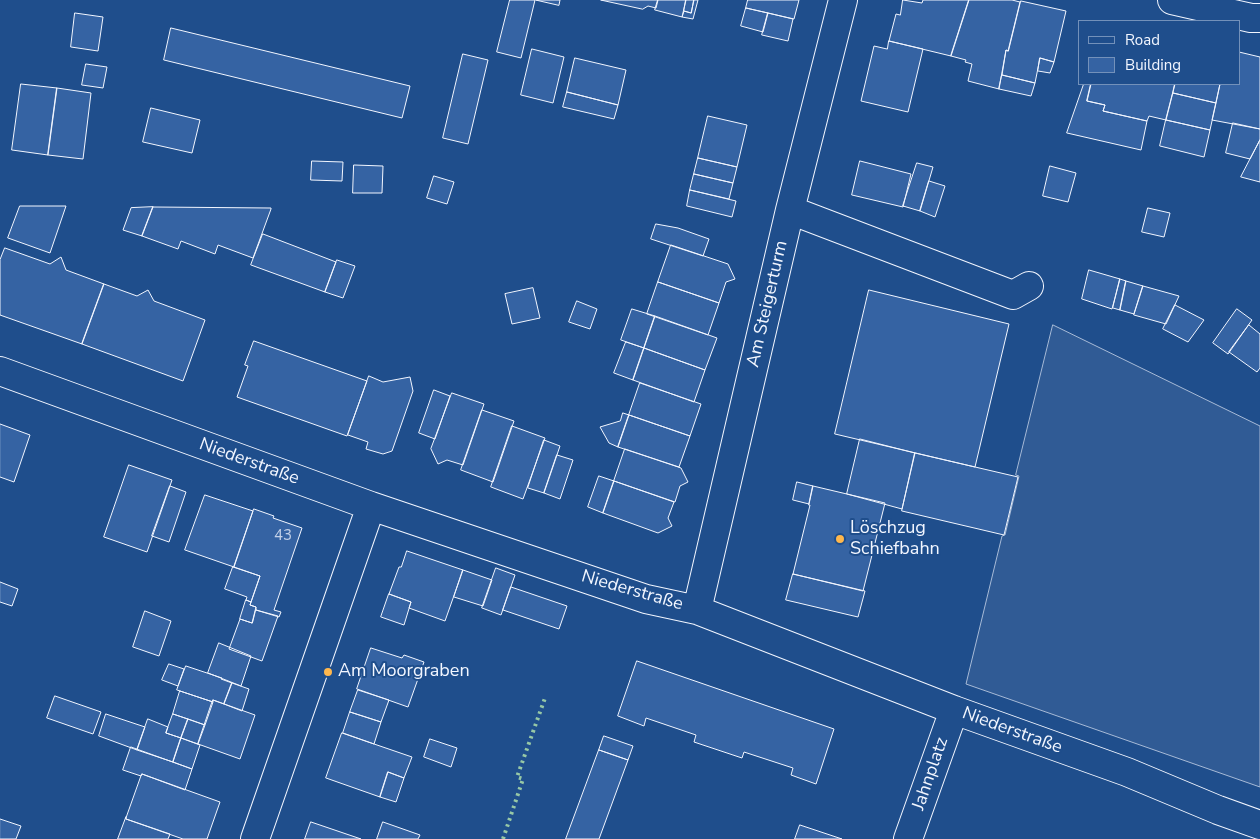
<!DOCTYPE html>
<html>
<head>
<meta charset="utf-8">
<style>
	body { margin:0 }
	#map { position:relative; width:1260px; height:839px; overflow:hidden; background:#1f4e8c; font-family:"Nunito Sans",sans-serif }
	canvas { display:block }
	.legend { position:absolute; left:1078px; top:20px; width:162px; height:65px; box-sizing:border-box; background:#1f4e8c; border:1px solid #7391ba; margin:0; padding:6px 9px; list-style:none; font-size:15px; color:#f2f6ff }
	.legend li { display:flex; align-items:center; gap:10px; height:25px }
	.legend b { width:25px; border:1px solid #7391ba }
</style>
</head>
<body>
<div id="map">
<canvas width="1260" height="839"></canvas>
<ul class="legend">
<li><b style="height:6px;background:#1f4e8c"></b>Road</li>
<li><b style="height:14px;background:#3563a3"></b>Building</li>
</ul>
</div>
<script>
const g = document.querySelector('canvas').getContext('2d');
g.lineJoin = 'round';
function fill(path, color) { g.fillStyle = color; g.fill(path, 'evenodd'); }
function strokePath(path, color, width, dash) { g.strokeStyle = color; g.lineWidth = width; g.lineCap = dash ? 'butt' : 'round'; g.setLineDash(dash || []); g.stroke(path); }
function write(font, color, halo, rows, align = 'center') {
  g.font = font + ' "Nunito Sans",sans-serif'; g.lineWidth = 4; g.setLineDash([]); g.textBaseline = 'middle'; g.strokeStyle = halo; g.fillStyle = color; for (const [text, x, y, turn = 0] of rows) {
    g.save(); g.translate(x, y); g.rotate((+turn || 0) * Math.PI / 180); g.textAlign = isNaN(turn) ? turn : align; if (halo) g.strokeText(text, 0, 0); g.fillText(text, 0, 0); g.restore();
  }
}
const built = new Path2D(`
	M1053,325l207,101v361l-294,-103 36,-148 3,-1 14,-59 -3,-1z`);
const building = new Path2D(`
	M510,0h25l-14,58 -24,-6z
	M536,0h24l-1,5z
	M601,0h57l-2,8 -8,-2 -5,3z
	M658,0h28l-4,17 -27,-7z
	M686,0h8l-3,13 -7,-2z
	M694,0h4l-5,19 -11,-2 2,-6 7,2z
	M748,0h51l-5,19 -48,-11z
	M903,0l19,3 1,-3h46l-18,56 -62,-15 7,-27 4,1z
	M969,0h43l8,2 -12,49 -2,-1 -7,39 -31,-8 4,-17 -7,-2 1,-2 -15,-4z
	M1021,1l45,10 -12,51 -14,-4 -5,25 -33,-8 4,-25 2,1z
	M746,8l22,5 -5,19 -22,-6z
	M75,13l28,4 -5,34 -27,-4z
	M768,13l25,6 -5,22 -26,-6z
	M171,28l239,58 -8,32 -238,-58z
	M889,41l34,8 -15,63 -47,-11 13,-55 13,3z
	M532,49l32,8 -11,46 -32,-8z
	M1239,52l21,5v72l-48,-9 8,-36h19z
	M463,54l25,6 -20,84 -25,-6z
	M575,58l51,12 -8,35 -51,-13z
	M1040,58l14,4 -4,11 -12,-2z
	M86,64l21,3 -4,21 -21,-3z
	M1002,75l33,8 -4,13 -32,-7z
	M21,84l36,4 -9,67 -36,-5z
	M1084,84h7l-4,17 18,4 -2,6 44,10 -6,29 -74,-17z
	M1091,84h84l-9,36 -17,-4 -2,5 -44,-10 2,-6 -18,-4z
	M1175,84h45l-4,19 -43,-10z
	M57,88l34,5 -8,66 -35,-4z
	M567,92l51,13 -4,14 -51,-12z
	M1173,93l43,10 -6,27 -44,-10z
	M151,108l49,12 -8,33 -49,-11z
	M708,116l39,9 -10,42 -39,-9z
	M1166,120l44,10 -6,27 -44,-11z
	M1233,123l27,6v11l-10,19 -24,-6z
	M1260,140v42l-19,-5z
	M698,158l39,9 -4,16 -39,-9z
	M312,161l31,1 -1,19 -31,-1z
	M860,161l51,13 -8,33 -51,-12z
	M917,163l16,4 -13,44 -17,-5z
	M354,165l29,1 -1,27h-29z
	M1050,166l26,7 -8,29 -25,-6z
	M694,174l39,9 -4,16 -39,-9z
	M434,176l20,6 -7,22 -20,-6z
	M929,181l16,5 -10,31 -15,-6z
	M690,190l46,11 -4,16 -45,-11z
	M20,206h46l-16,47 -42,-15z
	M153,207l118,1v1l-18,49 -35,-13 -3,9 -34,-13 -3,8 -36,-13z
	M153,207l-11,29 -19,-6 8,-22z
	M1148,208l22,5 -6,24 -22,-5z
	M656,224l22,4 31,11 -6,17 -52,-17z
	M263,234l73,28 -11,30 -74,-27z
	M671,245l57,19 7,15 -9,3 -7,21 -61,-21z
	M5,248l45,16 11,-7 5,13 38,14 -22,60 -82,-29v-55z
	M337,260l18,6 -12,32 -18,-6z
	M1089,270l31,9 -8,30 -30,-10z
	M1120,279l6,2 -6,29 -7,-2z
	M1126,281l17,5 -9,28 -14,-4z
	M658,282l61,21 -11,32 -61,-21z
	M104,284l33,12 11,-6 6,11 51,19 -22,61 -101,-37z
	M1143,286l36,10 -13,28 -32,-9z
	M533,288l7,30 -28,6 -7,-30z
	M869,290l140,34 -34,143 -140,-33z
	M577,301l20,8 -7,20 -21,-7z
	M1175,305l29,15 -16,22 -25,-13z
	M632,309l23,7 -11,32 -23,-8z
	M1237,309l15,11 -24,34 -15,-11z
	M655,316l62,22 -12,32 -61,-22z
	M1249,325l11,9v34l-3,4 -28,-20z
	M254,341l113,40 -20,55 -110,-39 11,-31 -3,-1z
	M626,342l18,6 -11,32 -19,-7z
	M644,348l61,22 -11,32 -61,-22z
	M369,376l14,6 27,-5 3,14 -21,60 -9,3 -17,-5 2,-7 -20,-7z
	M640,383l61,21 -11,32 -61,-21z
	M434,390l16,6 -15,43 -16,-6z
	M452,393l32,11 -21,61 -16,-5 -9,4 -7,-15z
	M482,410l32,11 -21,61 -32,-12z
	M623,413l6,2 -11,32 -9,-4 -9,-16 20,-6z
	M629,415l61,21 -11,31 -61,-20z
	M0,424l30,11 -16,47 -14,-5z
	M512,426l33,12 -22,61 -32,-12z
	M860,439l55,14 -13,56 -55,-15z
	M544,440l16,6 -16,47 -16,-5z
	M625,449l56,19 7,14 -8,4 -5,16 -61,-21z
	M915,453l103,24 -14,58 -102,-24z
	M557,455l16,5 -13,39 -16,-6z
	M129,465l43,15 -25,72 -43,-15z
	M599,476l15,5 -11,32 -15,-6z
	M614,481l60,21 -6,16 4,8 -14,7 -55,-20z
	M797,482l16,4 -4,18 -16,-4z
	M170,486l16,6 -17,50 -17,-6z
	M813,486l72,17 -22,88 -70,-17 17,-69h-1z
	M205,495l48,16 -19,56 -49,-17z
	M254,509l20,7 -1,2 29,10 -28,82 7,2 -2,5 -23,-7v-3l-6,-2 10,-29 -26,-9z
	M407,551l56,19 -18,51 -36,-13 2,-6 -22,-8 10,-27h2z
	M233,567l27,9 -9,26 -5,-2 1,-3 -22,-8z
	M496,568l19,7 -14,40 -19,-7z
	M463,570l29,10 -9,26 -29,-9z
	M793,574l72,17 -7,26 -72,-17z
	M0,582l18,7 -6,17 -12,-4z
	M511,587l56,19 -8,23 -56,-19z
	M389,594l22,8 -7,23 -23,-8z
	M246,600l5,2 -1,3 6,2 -4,16 -12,-4z
	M256,610l22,6 -16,45 -33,-12 11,-30 12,4z
	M145,611l26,10 -12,35 -26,-9z
	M219,643l32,13 -10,30 -33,-13z
	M371,648l31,10 2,-3 20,7 -16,45 -51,-18z
	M637,661l197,68 -18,55 -25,-9 2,-7 -49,-16 -2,6 -48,-16 2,-7 -50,-17 -2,8 -26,-10z
	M169,664l15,5 -6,17 -16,-6z
	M186,666l36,12 -1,1 11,4 -8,21 -11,-4v2l-36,-12z
	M232,683l17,6 -7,22 -18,-7z
	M358,690l31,10 -8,22 -31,-10z
	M180,691l33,11 -8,23 -32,-11z
	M55,696l46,16 -8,22 -46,-16z
	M213,700l42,15 -15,44 -42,-15z
	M350,712l31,10 -7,22 -31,-11z
	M106,714l39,13 -8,23 -38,-14z
	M173,714l15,5 -7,19 -15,-5z
	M148,719l20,8 -2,6 15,5 -8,24 -36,-12z
	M188,719l17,6 -7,19 -17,-6z
	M342,733l70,24 -8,21 -16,-6 -8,25 -54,-19z
	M604,736l29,10 -5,14 -29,-10z
	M181,738l19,7 -8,24 -19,-7z
	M430,739l27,9 -6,19 -27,-10z
	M131,747l61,22 -7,21 -43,-16 -1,2 -18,-6z
	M599,750l29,10 -29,79h-33z
	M388,772l16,6 -8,24 -16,-5z
	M142,774l78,28 -13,37h-24l-57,-20z
	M126,817v2l44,15 -2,5h-50z
	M0,819l21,7 -5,13h-16z
	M311,822l50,17h-56z
	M383,822l37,13 -2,4h-41z
	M800,825l42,14h-47z`);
const minor = new Path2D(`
	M1172,0l79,18h9
	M790,210l223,85 16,-9
	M0,371l371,135 275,93 51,11 257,100 173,62 91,38 42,15
	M697,610l93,-400 53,-210
	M255,839l116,-333
	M908,839l46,-129`);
const hedge = new Path2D(`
	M503,839l20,-60 -6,-2 28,-79`);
const markers = [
	[840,539,5,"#ffb74d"],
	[328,672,5,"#ffb74d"]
];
const numberNames = [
	["43",283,536]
];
const streetNames = [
	["Am Steigerturm",768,304,-77],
	["Niederstraße",249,462,20],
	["Niederstraße",632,591,16],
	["Niederstraße",1012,731,20],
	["Jahnplatz",931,774,-71]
];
const poiNames = [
	["Löschzug",850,529],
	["Schiefbahn",850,550],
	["Am Moorgraben",338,672]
];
fill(built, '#305b95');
strokePath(built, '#a8bbd7', 1);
fill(building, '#3563a3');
strokePath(building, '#f2f6ff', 1);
strokePath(minor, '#f2f6ff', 30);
strokePath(minor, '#1f4e8c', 28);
strokePath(hedge, '#97c8a6', 4, [2.5, 4]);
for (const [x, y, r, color] of markers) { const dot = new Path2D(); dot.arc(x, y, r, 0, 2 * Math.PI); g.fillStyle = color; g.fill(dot); strokePath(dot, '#1f4e8c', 2); }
write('15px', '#c3d1e8', null, numberNames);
write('18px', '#f2f6ff', '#1f4e8c', streetNames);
write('18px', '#f2f6ff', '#1f4e8c', poiNames, 'left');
</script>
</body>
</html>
